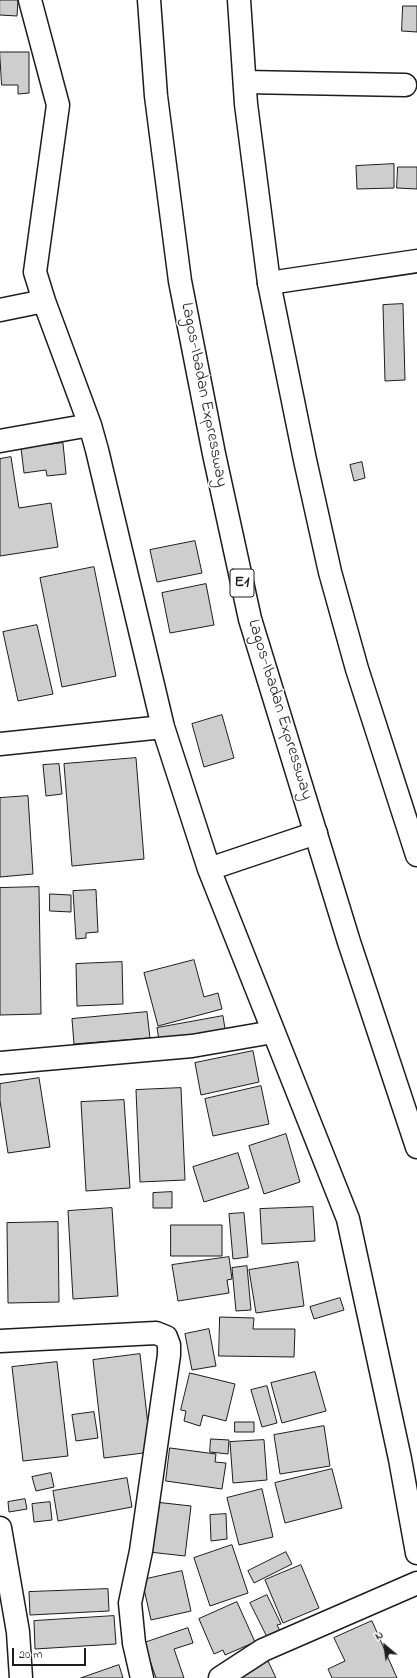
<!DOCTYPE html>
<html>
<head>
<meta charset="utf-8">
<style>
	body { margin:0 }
	#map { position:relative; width:417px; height:1678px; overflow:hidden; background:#fff; font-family:"Indie Flower",sans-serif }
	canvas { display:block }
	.north { position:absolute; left:365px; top:1626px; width:40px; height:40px; -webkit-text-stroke:3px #fff; paint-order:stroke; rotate:331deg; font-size:11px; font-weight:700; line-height:16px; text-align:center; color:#1c1c1c }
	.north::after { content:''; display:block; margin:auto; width:14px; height:18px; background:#1c1c1c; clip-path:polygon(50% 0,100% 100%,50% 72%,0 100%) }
	.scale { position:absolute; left:12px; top:1648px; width:74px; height:18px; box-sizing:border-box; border:2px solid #1c1c1c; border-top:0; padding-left:5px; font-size:12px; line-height:14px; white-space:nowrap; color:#1c1c1c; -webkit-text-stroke:3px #fff; paint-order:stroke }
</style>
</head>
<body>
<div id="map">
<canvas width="417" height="1678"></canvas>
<div class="north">N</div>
<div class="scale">20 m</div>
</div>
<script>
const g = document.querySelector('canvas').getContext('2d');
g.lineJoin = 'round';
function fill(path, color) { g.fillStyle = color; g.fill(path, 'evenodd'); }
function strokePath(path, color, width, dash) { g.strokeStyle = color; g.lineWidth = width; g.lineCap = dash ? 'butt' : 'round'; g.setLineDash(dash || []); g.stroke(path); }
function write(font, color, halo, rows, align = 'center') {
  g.font = font + ' "Indie Flower",sans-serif'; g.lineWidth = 3; g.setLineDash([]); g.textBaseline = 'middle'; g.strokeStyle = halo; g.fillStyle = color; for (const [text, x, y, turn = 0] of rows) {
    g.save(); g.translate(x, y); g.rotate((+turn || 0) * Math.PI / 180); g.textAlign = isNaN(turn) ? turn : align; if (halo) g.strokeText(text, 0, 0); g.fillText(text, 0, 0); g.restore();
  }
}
const building = new Path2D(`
	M0,0h18l-1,16 -17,-1z
	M403,6h14v26l-15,-1z
	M0,52h29v41l-11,1v-9h-16z
	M394,164v24l-37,1 -1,-23z
	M398,167h19v22l-20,-1z
	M403,304l2,76 -20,1 -2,-76z
	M63,443l3,31 -19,2 -1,-6 -22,3 -3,-25z
	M11,457l8,51 32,-5 7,44 -58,9v-97z
	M362,462l3,16 -11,3 -4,-16z
	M195,541l7,32 -45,9 -7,-32z
	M94,567l22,109 -54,11 -22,-109z
	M206,584l8,41 -44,8 -8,-40z
	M37,625l16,69 -35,7 -15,-69z
	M222,715l12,43 -30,9 -12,-43z
	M136,758l8,101 -72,7 -8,-102z
	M59,764l3,30 -16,2 -3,-31z
	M28,796l5,78 -33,3v-79z
	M39,887l2,127 -41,1v-127z
	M96,890l2,42 -12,1v5l-10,1 -3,-48z
	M50,894l21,1v17l-21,-1z
	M194,960l10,37 14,-4 4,16 -64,17 -14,-53z
	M122,962l1,42 -46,2 -1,-42z
	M147,1012l3,26 -76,6 -2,-25z
	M223,1016l2,13 -66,11 -2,-12z
	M253,1051l6,31 -58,13 -6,-32z
	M39,1078l11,69 -42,6 -8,-52v-17z
	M261,1086l8,38 -56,12 -8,-37z
	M181,1088l4,92 -45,2 -4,-92z
	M124,1100l6,88 -44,3 -5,-89z
	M286,1134l14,48 -36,12 -15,-48z
	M238,1153l11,35 -45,14 -11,-35z
	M172,1192v16h-19v-15z
	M313,1207l2,34 -53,3 -2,-35z
	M112,1208l6,88 -45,3 -5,-88z
	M244,1213l4,44 -15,2 -4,-45z
	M58,1222l1,80 -51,1 -1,-80z
	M171,1225h51v31h-51z
	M229,1257l3,22 -5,1 2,13 -51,8 -6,-36z
	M298,1262l6,44 -48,7 -7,-43z
	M247,1266l4,44 -15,1 -4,-43z
	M340,1298l4,12 -30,9 -4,-12z
	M220,1317l34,1 -1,11h42l-1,28 -75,-1z
	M209,1329l7,37 -24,4 -7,-36z
	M140,1354l11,98 -47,6 -11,-98z
	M57,1362l11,94 -45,5 -11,-94z
	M315,1372l11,39 -44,12 -11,-40z
	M190,1373l45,11 -9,37 -23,-6 -3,11 -16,-5 2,-10 -5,-1z
	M267,1386l10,37 -15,4 -11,-37z
	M94,1412l4,26 -22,3 -4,-26z
	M235,1422h19v10h-19z
	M324,1426l6,40 -50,8 -6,-39z
	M211,1439l18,1 -1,14 -18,-2z
	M264,1440l3,40 -34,3 -3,-41z
	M170,1448l46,6 -1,8 11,1 -4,26 -56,-8z
	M332,1469l10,39 -57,15 -10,-40z
	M51,1473l3,14 -18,4 -4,-14z
	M127,1478l5,29 -74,14 -5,-30z
	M262,1489l11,48 -34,8 -12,-47z
	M25,1499l2,10 -18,3 -1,-10z
	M50,1502l2,18 -18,2 -2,-18z
	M155,1502l36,4 -6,50 -36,-4z
	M226,1514l1,25 -16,2 -1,-26z
	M232,1545l16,48 -38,13 -16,-48z
	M286,1552l6,12 -38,19 -6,-12z
	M301,1565l18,43 -36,15 -18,-43z
	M182,1571l9,40 -40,9 -9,-40z
	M108,1589l1,22 -79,4 -1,-23z
	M267,1595l14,29 -4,1 5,10 -13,6 -19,-38z
	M237,1602l18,40 -30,13 -2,-5 -9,4 -15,-35z
	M114,1616l2,28 -81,5 -1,-28z
	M372,1621l25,57h-65l-4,-9 17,-8 -11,-23z
	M188,1628l5,15 -19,6 10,29h-28l-12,-35z
	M268,1661l8,17h-43z
	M119,1665l4,13h-42z`);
const minor = new Path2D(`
	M30,0l28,105 -23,167 9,29 46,124 7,25 66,277 46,142 139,350 52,240 17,94
	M245,82l160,3
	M269,283l148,-22
	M0,310l44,-9
	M0,441l90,-16
	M0,744l163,-17
	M209,869l107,-36
	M0,1063l192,-17 81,-14
	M0,1341l156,-8 10,4 3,8v10l-28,196 -11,52 4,40 8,35
	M0,1528l18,104 3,46
	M220,1678l43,-28 154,-67`);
const highway = new Path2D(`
	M149,0l7,96 24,185 34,173 36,165 99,323 68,205
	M239,0l7,104 23,179 36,177 25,112 27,97 60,186`);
const shields = [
	[242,583,24]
];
const shieldNames = [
	["E1",242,583]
];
const streetNames = [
	["Lagos-Ibadan Expressway",203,395,79],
	["Lagos-Ibadan Expressway",279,710,73]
];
fill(building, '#cecece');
strokePath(building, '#1c1c1c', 1);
strokePath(minor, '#1c1c1c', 25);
strokePath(highway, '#1c1c1c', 25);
strokePath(minor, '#fff', 22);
strokePath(highway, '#fff', 22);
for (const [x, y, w] of shields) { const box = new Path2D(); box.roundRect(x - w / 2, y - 14, w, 28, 3); g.fillStyle = '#fff'; g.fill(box); strokePath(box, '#1c1c1c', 1); }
write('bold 16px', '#1c1c1c', null, shieldNames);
write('17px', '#1c1c1c', '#fff', streetNames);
</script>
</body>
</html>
